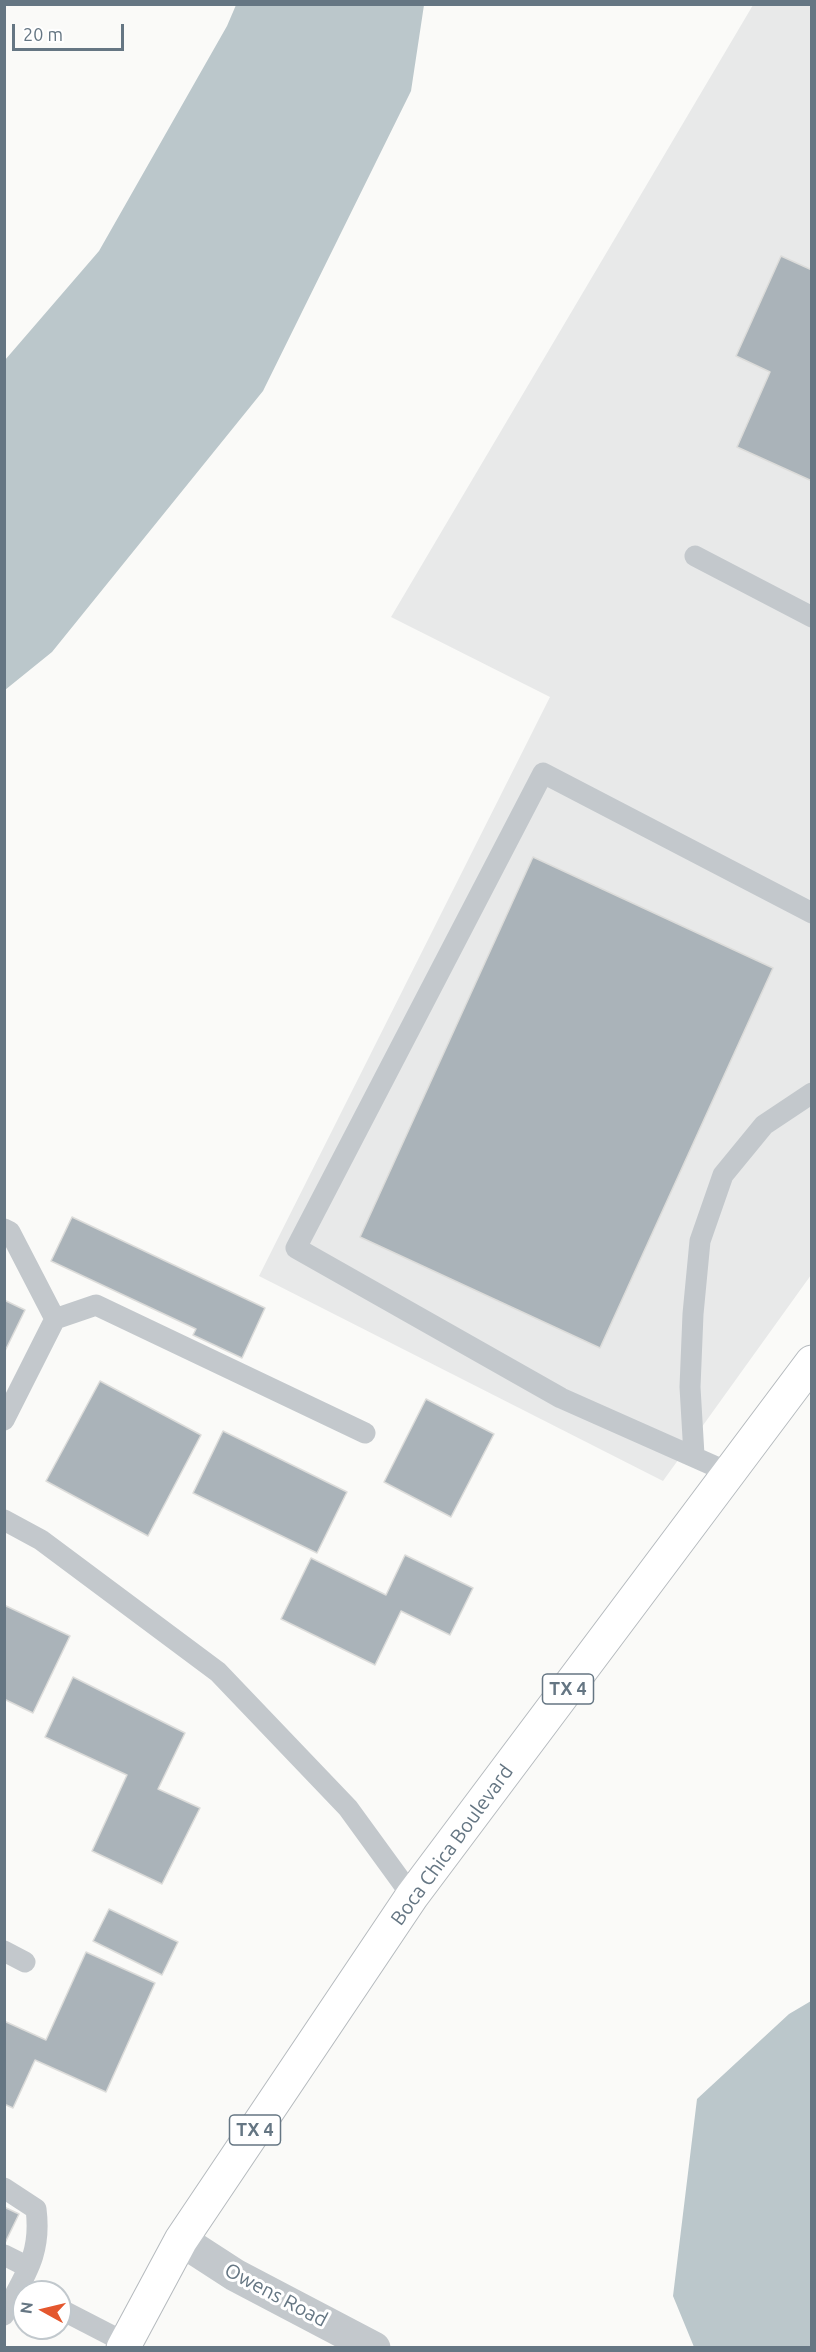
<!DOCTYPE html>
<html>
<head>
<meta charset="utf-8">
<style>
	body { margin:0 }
	#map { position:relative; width:816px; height:2352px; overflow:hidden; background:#fafaf8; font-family:Ubuntu,sans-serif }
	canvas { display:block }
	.frame { position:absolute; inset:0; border:6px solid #657683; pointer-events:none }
	.north { position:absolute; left:12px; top:2280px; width:60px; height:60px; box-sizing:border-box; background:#fff; border:2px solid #c1c8cd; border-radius:50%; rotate:278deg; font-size:16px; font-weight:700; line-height:24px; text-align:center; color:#657683 }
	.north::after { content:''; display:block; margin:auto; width:21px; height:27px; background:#e4572e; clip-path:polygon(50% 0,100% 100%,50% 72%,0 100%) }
	.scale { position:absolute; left:12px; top:24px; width:112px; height:27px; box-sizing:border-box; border:3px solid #657683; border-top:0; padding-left:8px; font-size:18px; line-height:21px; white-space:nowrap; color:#657683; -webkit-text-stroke:4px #fff; paint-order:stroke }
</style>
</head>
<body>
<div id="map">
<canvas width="816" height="2352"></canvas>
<div class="frame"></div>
<div class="north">N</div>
<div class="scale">20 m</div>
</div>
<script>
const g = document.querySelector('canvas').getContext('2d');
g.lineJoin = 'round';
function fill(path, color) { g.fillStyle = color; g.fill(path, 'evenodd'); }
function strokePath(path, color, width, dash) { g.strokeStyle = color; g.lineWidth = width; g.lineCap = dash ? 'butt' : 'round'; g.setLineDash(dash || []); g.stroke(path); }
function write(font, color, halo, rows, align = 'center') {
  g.font = font + ' Ubuntu,sans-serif'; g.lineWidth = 6; g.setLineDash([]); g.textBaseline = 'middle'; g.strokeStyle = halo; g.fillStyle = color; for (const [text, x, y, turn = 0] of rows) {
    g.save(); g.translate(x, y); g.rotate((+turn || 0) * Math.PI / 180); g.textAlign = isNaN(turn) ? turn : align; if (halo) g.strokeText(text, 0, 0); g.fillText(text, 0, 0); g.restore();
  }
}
const built = new Path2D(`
	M753,5h58v1270l-148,206 -404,-205 291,-579 -159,-80z`);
const water = new Path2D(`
	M236,5h188l-13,86 -148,300 -211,261 -47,38v-330l94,-109 128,-225z
	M811,2001v346h-117l-21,-51 24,-197 92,-85z`);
const building = new Path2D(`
	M781,256l31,14v211l-75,-34 33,-75 -34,-16z
	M533,857l240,111 -173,380 -240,-111z
	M72,1217l193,91 -23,50 -49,-23 3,-6 -145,-68z
	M4,1300l21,10 -20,41h-1z
	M100,1381l101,54 -53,101 -102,-55z
	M426,1399l68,35 -43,83 -67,-35z
	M223,1431l124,61 -30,61 -124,-60z
	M405,1555l68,33 -23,47 -49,-24 -26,54 -94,-46 30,-61 75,37z
	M4,1605l66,31 -37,77 -29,-14z
	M73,1677l112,56 -27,56 42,19 -38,76 -70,-33 35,-76 -82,-38z
	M109,1909l69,33 -16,33 -69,-34z
	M86,1952l69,31 -49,109 -71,-32 -22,48 -9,-4v-83l42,19z
	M4,2207l15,7 -15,31z`);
const service = new Path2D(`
	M695,556l117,61
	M4,1229l6,3 45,87 -51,101
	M55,1319l41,-14 269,128
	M694,1455l-4,-68 3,-73 7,-73 23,-66 41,-50 48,-32
	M730,1473l-169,-75 -265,-150 247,-475 269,140
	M4,1520l37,20 177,132 130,136 64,88
	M4,1951l21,11
	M4,2188l32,21c6,46 -12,67 -32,106
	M4,2255l24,12
	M60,2309l66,34`);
const tertiary = new Path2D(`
	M181,2240l54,35 139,73`);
const primary = new Path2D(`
	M123,2348l58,-108 231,-344 400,-534`);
const shields = [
	[568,1689,51],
	[255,2130,51]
];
const shieldNames = [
	["TX 4",568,1689],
	["TX 4",255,2130]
];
const streetNames = [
	["Boca Chica Boulevard",452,1845,-54],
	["Owens Road",276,2295,28]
];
fill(built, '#e8e9e9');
fill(water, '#bbc7cb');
fill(building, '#aab3b9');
strokePath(building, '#dcdcda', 1.5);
strokePath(primary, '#b5babe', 35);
strokePath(service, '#c3c8cc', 21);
strokePath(tertiary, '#c3c8cc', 33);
strokePath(primary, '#fff', 33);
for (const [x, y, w] of shields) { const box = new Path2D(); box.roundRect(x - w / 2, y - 15, w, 30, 4.5); g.fillStyle = '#fff'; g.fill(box); strokePath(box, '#657683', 1.5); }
write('bold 18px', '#657683', null, shieldNames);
write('20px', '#657683', '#fff', streetNames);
</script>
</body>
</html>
